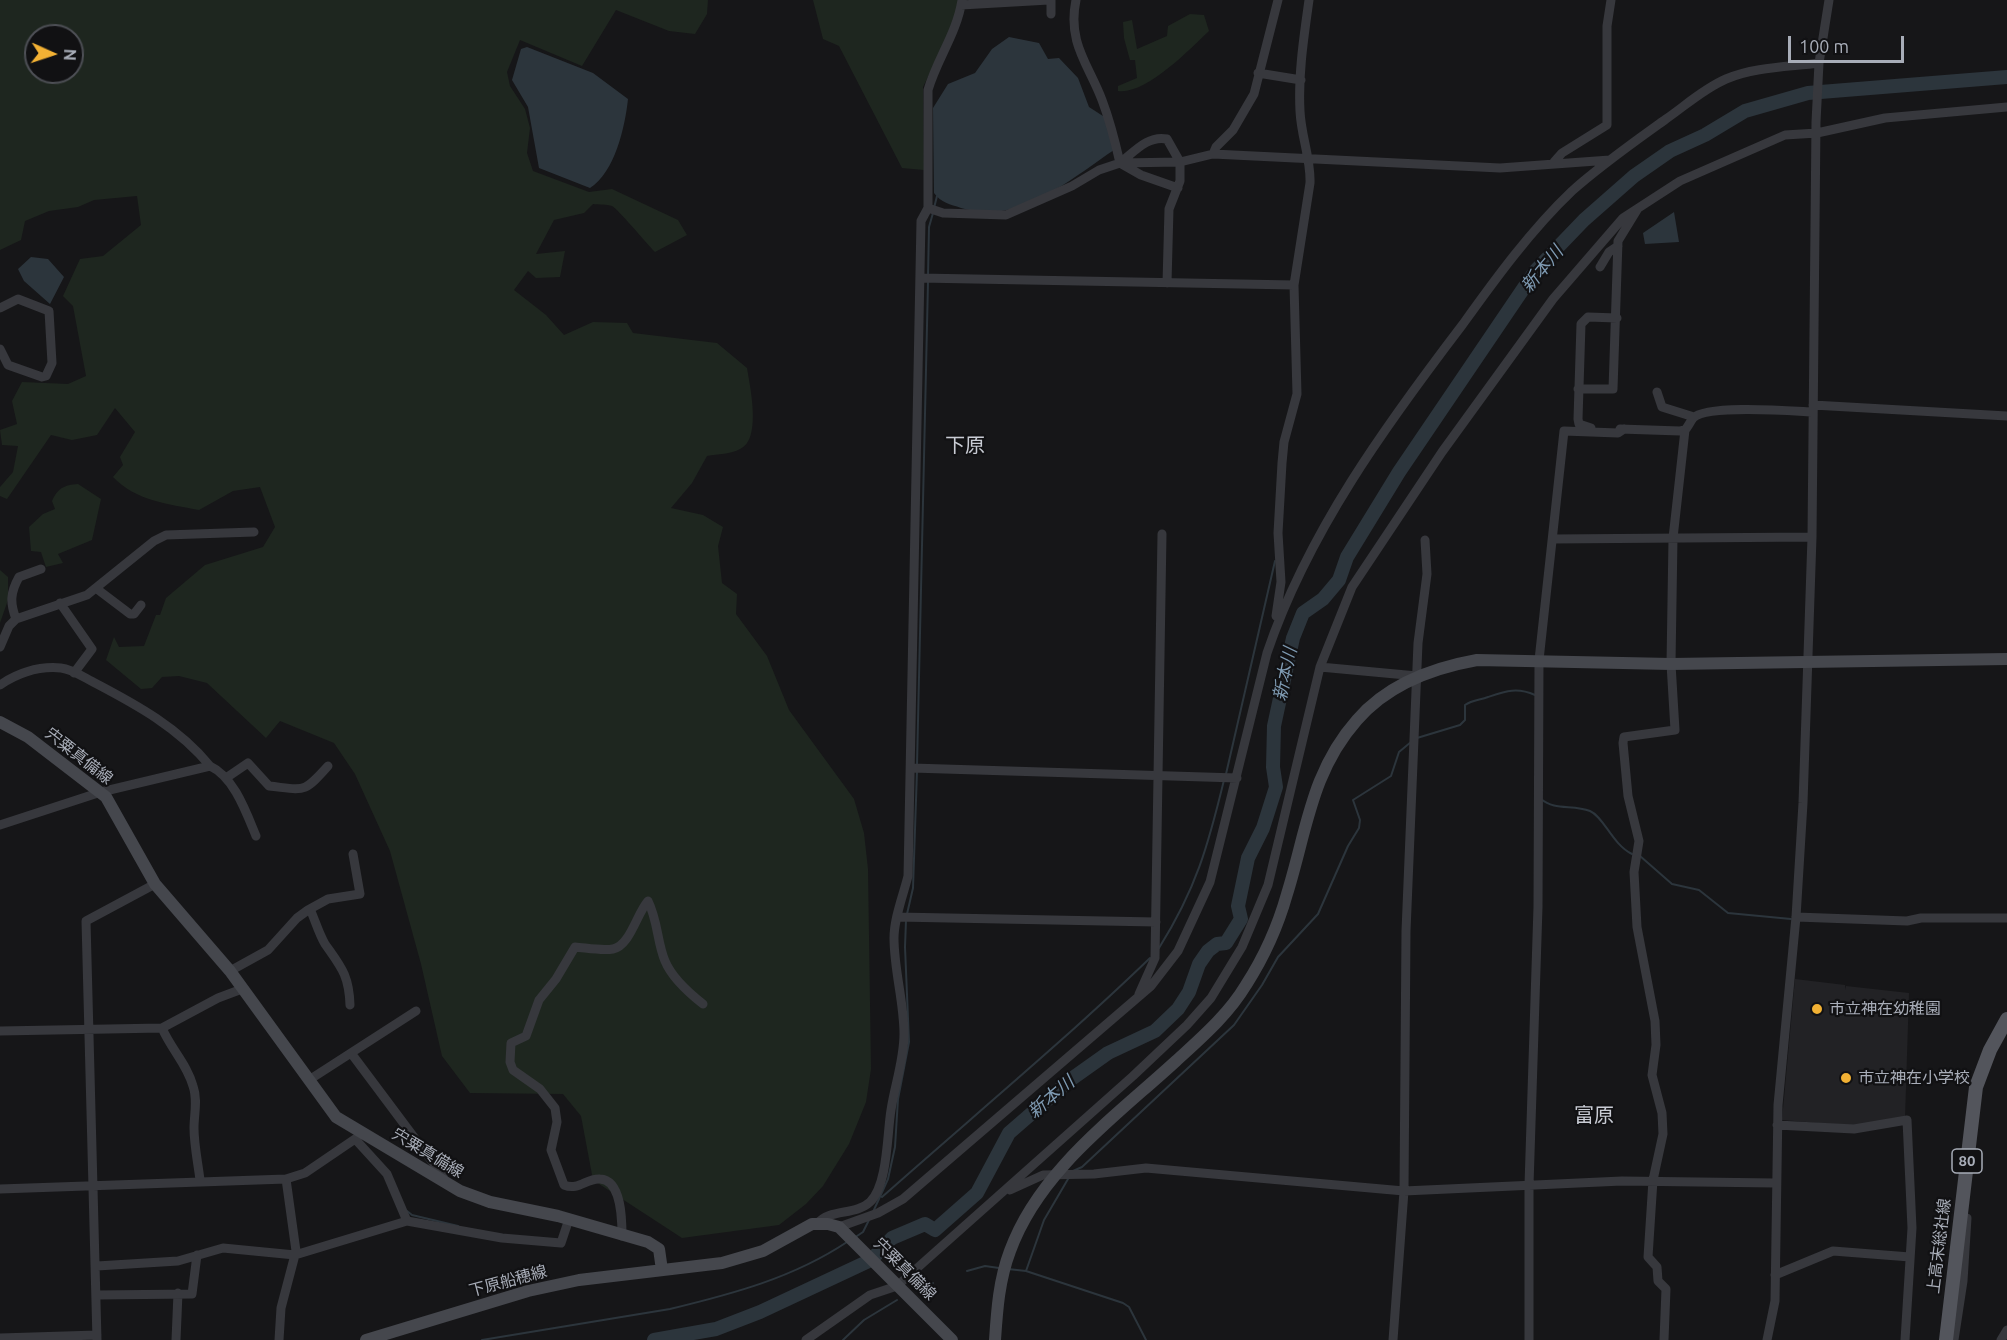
<!DOCTYPE html>
<html>
<head>
<meta charset="utf-8">
<style>
	body { margin:0 }
	#map { position:relative; width:2007px; height:1340px; overflow:hidden; background:#161618; font-family:Ubuntu,sans-serif }
	canvas { display:block }
	.north { position:absolute; left:24px; top:24px; width:60px; height:60px; box-sizing:border-box; background:#111113; border:2px solid #4d4f55; border-radius:50%; rotate:93deg; font-size:16px; font-weight:700; line-height:24px; text-align:center; color:#a8adb8 }
	.north::after { content:''; display:block; margin:auto; width:21px; height:27px; background:#f2b134; clip-path:polygon(50% 0,100% 100%,50% 72%,0 100%) }
	.scale { position:absolute; left:1788px; top:36px; width:116px; height:27px; box-sizing:border-box; border:3px solid #a8adb8; border-top:0; padding-left:8px; font-size:18px; line-height:21px; white-space:nowrap; color:#a8adb8; -webkit-text-stroke:4px #111113; paint-order:stroke }
</style>
</head>
<body>
<div id="map">
<canvas width="2007" height="1340"></canvas>
<div class="north">N</div>
<div class="scale">100 m</div>
</div>
<script>
const g = document.querySelector('canvas').getContext('2d');
g.lineJoin = 'round';
function fill(path, color) { g.fillStyle = color; g.fill(path, 'evenodd'); }
function strokePath(path, color, width, dash) { g.strokeStyle = color; g.lineWidth = width; g.lineCap = dash ? 'butt' : 'round'; g.setLineDash(dash || []); g.stroke(path); }
function write(font, color, halo, rows, align = 'center') {
  g.font = font + ' Ubuntu,"Noto Sans JP",sans-serif'; g.lineWidth = 4.5; g.setLineDash([]); g.textBaseline = 'middle'; g.strokeStyle = halo; g.fillStyle = color; for (const [text, x, y, turn = 0] of rows) {
    g.save(); g.translate(x, y); g.rotate((+turn || 0) * Math.PI / 180); g.textAlign = isNaN(turn) ? turn : align; if (halo) g.strokeText(text, 0, 0); g.fillText(text, 0, 0); g.restore();
  }
}
const built = new Path2D(`
	M1795,979l50,6v5l1,-4 63,7 -4,125 -51,8 -72,-6z`);
const green = new Path2D(`
	M0,0h708l-1,14 -12,20 -26,-3 -53,-21 -34,56 -62,-26 -13,32 3,14 15,23 5,19 -3,25 6,18 56,21 23,-3 66,31 9,15 -32,17c-8,-8 -38,-44 -43,-46 -5,-2 -13,-1 -19,-2l-9,9 -30,7 -18,34 29,-3 -5,26 -24,1 -8,-7 -14,19 32,25 18,20 29,-13 34,1 6,10 84,10 30,25c3,18 15,72 -7,81 -9,5 -22,5 -33,7l-15,27 -21,25 32,7 20,12 -5,19 4,37 15,11 -1,20 31,42 22,54 65,89 10,34 4,36 3,200 -5,33 -17,42 -26,42 -17,18 -27,21 -97,13 -89,-58 -12,-64 -18,-22 -93,-1 -28,-37 -21,-92 -31,-113 -35,-77 -21,-31 -54,-22 -14,17 -59,-55 -28,-7 -17,1 -10,11 -11,1 -35,-29 8,-23 5,10 25,-1 12,-31h4l6,-17 39,-33 58,-18 12,-20 -15,-40 -27,4 -34,19c-31,-6 -63,-9 -86,-33l10,-12 -3,-8 15,-25 -20,-24 -18,27 -25,5 -21,-5 -44,64 -7,-3v-9l13,-15 5,-26 -16,-1 -2,-15 17,-6 -5,-23 10,-19 46,2 18,-8 -13,-70 -10,-10 17,-37 23,-3 38,-31 -4,-29 -43,4 -16,7 -29,4 -24,10 -4,19 -21,10zM36,36h36v36h-36z
	M813,0h145l-2,19 -33,68 1,83 -22,-2 -63,-122 -16,-7z
	M1190,14l14,1 5,16c-19,18 -63,64 -91,60v-5l19,-8 -2,-18h-5l-6,-22 -1,-16 9,-2 5,29 30,-13 1,-10z
	M78,484l23,15 -9,41 -34,14 5,9 -17,4 -5,-15 -10,-1 -2,-24 14,-13 12,-5 -3,-8c6,-13 12,-16 26,-17z
	M0,570l8,7v23l-8,23z`);
const water = new Path2D(`
	M1009,37l30,6 9,16 11,-1 19,20 11,29 17,11 8,32c-45,30 -95,76 -153,58 -11,-4 -20,-5 -27,-15l-1,-85 15,-24 27,-11 17,-24z
	M527,47l66,26 35,26c-3,28 -13,73 -38,89l-51,-20 -11,-61 -16,-27 9,-31z
	M1674,212l5,30 -34,2 -2,-11z
	M31,257l17,2 16,18 -14,27 -26,-23 -6,-12z`);
const stream = new Path2D(`
	M934,208l3,-12
	M928,276l1,-49 4,-14
	M1417,738l43,-13 5,-5v-15c7,-5 15,-5 23,-8 18,-6 29,-10 47,-2
	M917,765l11,-483
	M1226,774l49,-213
	M1541,799c14,12 32,5 49,12 14,6 22,33 42,43
	M1640,856l32,28 27,6 29,23 63,6
	M907,914l6,-26 4,-117
	M1159,948c37,-59 49,-102 65,-168
	M1073,1171l9,-4 152,-142 28,-40 16,-28 40,-43 30,-68 11,-18 1,-8 -7,-20 38,-24 8,-24 12,-10
	M882,1197c89,-79 182,-156 268,-239
	M407,1211l5,4 46,11
	M873,1212l15,-33 7,-32 3,-48 11,-57 -4,-95 1,-27
	M854,1238l9,-6 6,-12
	M1008,1269l18,2 97,32 6,4 17,33
	M967,1271l18,-5 14,2
	M1026,1271l18,-51 24,-41
	M924,1287l9,-4
	M482,1340l188,-31c62,-15 123,-31 177,-67
	M843,1340l21,-20 33,-20`);
const river = new Path2D(`
	M654,1340l62,-11 44,-17 111,-52 21,-22 33,-14 10,6 42,-37 32,-60 61,-53 38,-27 47,-22 23,-22 11,-17 10,-28 9,-13 9,-7 9,-1 15,-24 -3,-13 10,-48 15,-30 13,-41 -3,-20 1,-41 19,-88 10,-25 20,-14 16,-19 8,-23 52,-85 137,-202 48,-50 50,-44 36,-25 35,-16 40,-24 63,-18 199,-16`);
const street = new Path2D(`
	M1051,0v14
	M1076,0c-9,43 13,65 26,100 8,21 13,41 18,63l21,12 37,13
	M961,5l88,-5
	M1258,73l43,7
	M1213,154l3,-7 17,-17 21,-36 24,-94
	M1554,162l8,-9 45,-28v-99l4,-26
	M1120,163c14,-11 28,-28 47,-24l13,23v19l-11,28 -2,74
	M928,208l15,5 63,2 66,-29 27,-16 21,-7 60,-1 33,-8 287,14 110,-8
	M1600,267l9,-15 9,-6
	M920,278l374,7
	M0,308l18,-9 31,12 3,52 -6,13 -4,1 -34,-12 -8,-16
	M1578,389h35l5,-148 19,-31
	M1657,392l5,15 32,10
	M1813,405l194,11
	M1591,428l-12,-4 -1,-5 3,-95 7,-7 29,1
	M1620,429l60,2 5,-1c3,-3 5,-8 8,-12 14,-14 99,-7 120,-6
	M1553,539l259,-2
	M97,589l33,25h4l7,-9
	M60,603l32,46 -18,24
	M1276,616l5,-34 -3,-49 4,-70 2,-21 13,-48 -3,-109 16,-102c1,-24 -9,-47 -10,-72 -2,-37 4,-75 9,-111
	M16,619c-6,-16 -6,-26 3,-42l22,-8
	M0,647l9,-21 7,-7 71,-24 67,-54 12,-6 88,-3
	M1320,667l97,9
	M0,685c18,-12 40,-19 61,-17 11,1 24,10 34,15 42,22 84,45 115,83l-109,26 -101,33
	M210,766c24,11 36,46 46,70
	M912,768l325,10
	M226,778l22,-15 21,23c36,4 34,8 59,-20
	M310,909c5,11 9,25 15,35 16,23 24,31 25,61
	M897,917l259,5
	M1796,917l111,4 14,-3h86
	M230,971l38,-21 29,-32 11,-8 20,-11 32,-5 -7,-40
	M1139,994l16,-36 7,-424
	M162,1028c9,21 25,36 31,58 5,14 1,28 1,42 0,17 4,35 6,52
	M0,1031l162,-3 56,-30 24,-9
	M351,1053l92,123 1,6
	M309,1080l107,-69
	M1777,1125l77,4 53,-9 5,108 -7,112
	M356,1140l31,34 20,47
	M286,1179l19,-6 53,-36
	M0,1189l286,-10 10,72 -15,57 -2,32
	M1010,1190l33,-15 51,-1 52,-6 258,23 218,-10 153,2
	M817,1224c13,-16 38,-8 53,-22 18,-17 17,-69 21,-92 4,-26 13,-50 13,-76 0,-32 -10,-64 -10,-96 0,-20 9,-42 14,-62l13,-655 7,-13v-118c9,-31 29,-57 34,-90
	M839,1227l39,-14 25,-14 248,-213 27,-35 32,-69 57,-229c41,-121 119,-228 196,-329 33,-46 68,-94 109,-133 29,-26 62,-49 94,-72 19,-13 37,-30 60,-40 28,-12 62,-12 93,-16
	M622,1236c0,-15 0,-56 -22,-57 -14,-1 -21,12 -36,6l-13,-35 6,-28 -2,-14 -15,-19 -27,-19 -3,-8 1,-19 15,-7 13,-36 17,-21 19,-32c12,1 27,4 38,2 17,-3 24,-36 35,-48 10,20 9,41 17,60 7,17 24,32 38,43
	M97,1266l81,-5 45,-13 72,7 112,-34 95,17 59,5 8,-24
	M1775,1275l58,-24 77,6
	M97,1295l95,-1 5,-39
	M0,1338l97,-3
	M97,1340l-11,-419 69,-37
	M176,1340l2,-47
	M806,1340l64,-45 27,-9 236,-210 54,-51 24,-27 31,-51 26,-62 52,-218 32,-80 90,-135 111,-153 70,-81 57,-37 105,-46 32,-2 68,-15 122,-11
	M1393,1340l11,-149 2,-260 12,-288 9,-69 -2,-34
	M1529,1340v-155l9,-278 1,-247 25,-229 54,2 6,-4
	M1664,1340l2,-51 -8,-8 -1,-14 -9,-10 5,-77 10,-46 -1,-21 -10,-38 4,-30 -1,-24 -18,-94 -3,-55 5,-31 -11,-45 -5,-53 1,-6 51,-7 -4,-66 2,-126 12,-108
	M1767,1340l8,-39 3,-196 18,-188 7,-114 9,-266 4,-415 3,-59 10,-63
	M1954,1340l9,-59 4,-63
	M2001,1340l6,-10`);
const secondary = new Path2D(`
	M0,722l28,15 78,60 49,87 75,87 106,146 124,74 30,11 68,14 90,26 11,7 3,21
	M366,1340l162,-49 51,-11 143,-17 41,-12 49,-27h16l11,3 113,113
	M995,1340c2,-30 4,-60 15,-89 29,-80 105,-134 166,-190 25,-23 52,-46 70,-76 18,-28 32,-59 41,-91 20,-64 24,-122 70,-174 31,-36 75,-52 120,-60l194,4 336,-5`);
const primary = new Path2D(`
	M1946,1340l30,-253 14,-37 17,-31`);
const markers = [
	[1817,1009,6,"#f2b134"],
	[1846,1078,6,"#f2b134"]
];
const shields = [
	[1967,1161,30]
];
const shieldNames = [
	["80",1967,1161]
];
const streetNames = [
	["宍粟真備線",79,756,38],
	["宍粟真備線",428,1153,31],
	["上高末総社線",1939,1246,-83],
	["宍粟真備線",905,1269,45],
	["下原船穂線",508,1281,-15]
];
const poiNames = [
	["市立神在幼稚園",1829,1009],
	["市立神在小学校",1858,1078]
];
const waterNames = [
	["新本川",1542,269,-50],
	["新本川",1285,674,-78],
	["新本川",1051,1097,-40]
];
const quarterNames = [
	["下原",965,445],
	["富原",1594,1115]
];
fill(built, '#222225');
fill(green, '#1e261f');
fill(water, '#2c353c');
strokePath(stream, '#2c353c', 2);
strokePath(river, '#2c353c', 14);
strokePath(street, '#37383d', 9);
strokePath(secondary, '#45474d', 12);
strokePath(primary, '#53555c', 14);
for (const [x, y, r, color] of markers) { const dot = new Path2D(); dot.arc(x, y, r, 0, 2 * Math.PI); g.fillStyle = color; g.fill(dot); strokePath(dot, '#111113', 2); }
for (const [x, y, w] of shields) { const box = new Path2D(); box.roundRect(x - w / 2, y - 12, w, 24, 4.5); g.fillStyle = '#111113'; g.fill(box); strokePath(box, '#a8adb8', 1.5); }
write('bold 15px', '#a8adb8', null, shieldNames);
write('16px', '#a8adb8', '#111113', streetNames);
write('16px', '#a8adb8', '#111113', poiNames, 'left');
write('italic 18px', '#7f9bb3', '#111113', waterNames);
write('20px', '#c9ccd4', '#111113', quarterNames);
</script>
</body>
</html>
